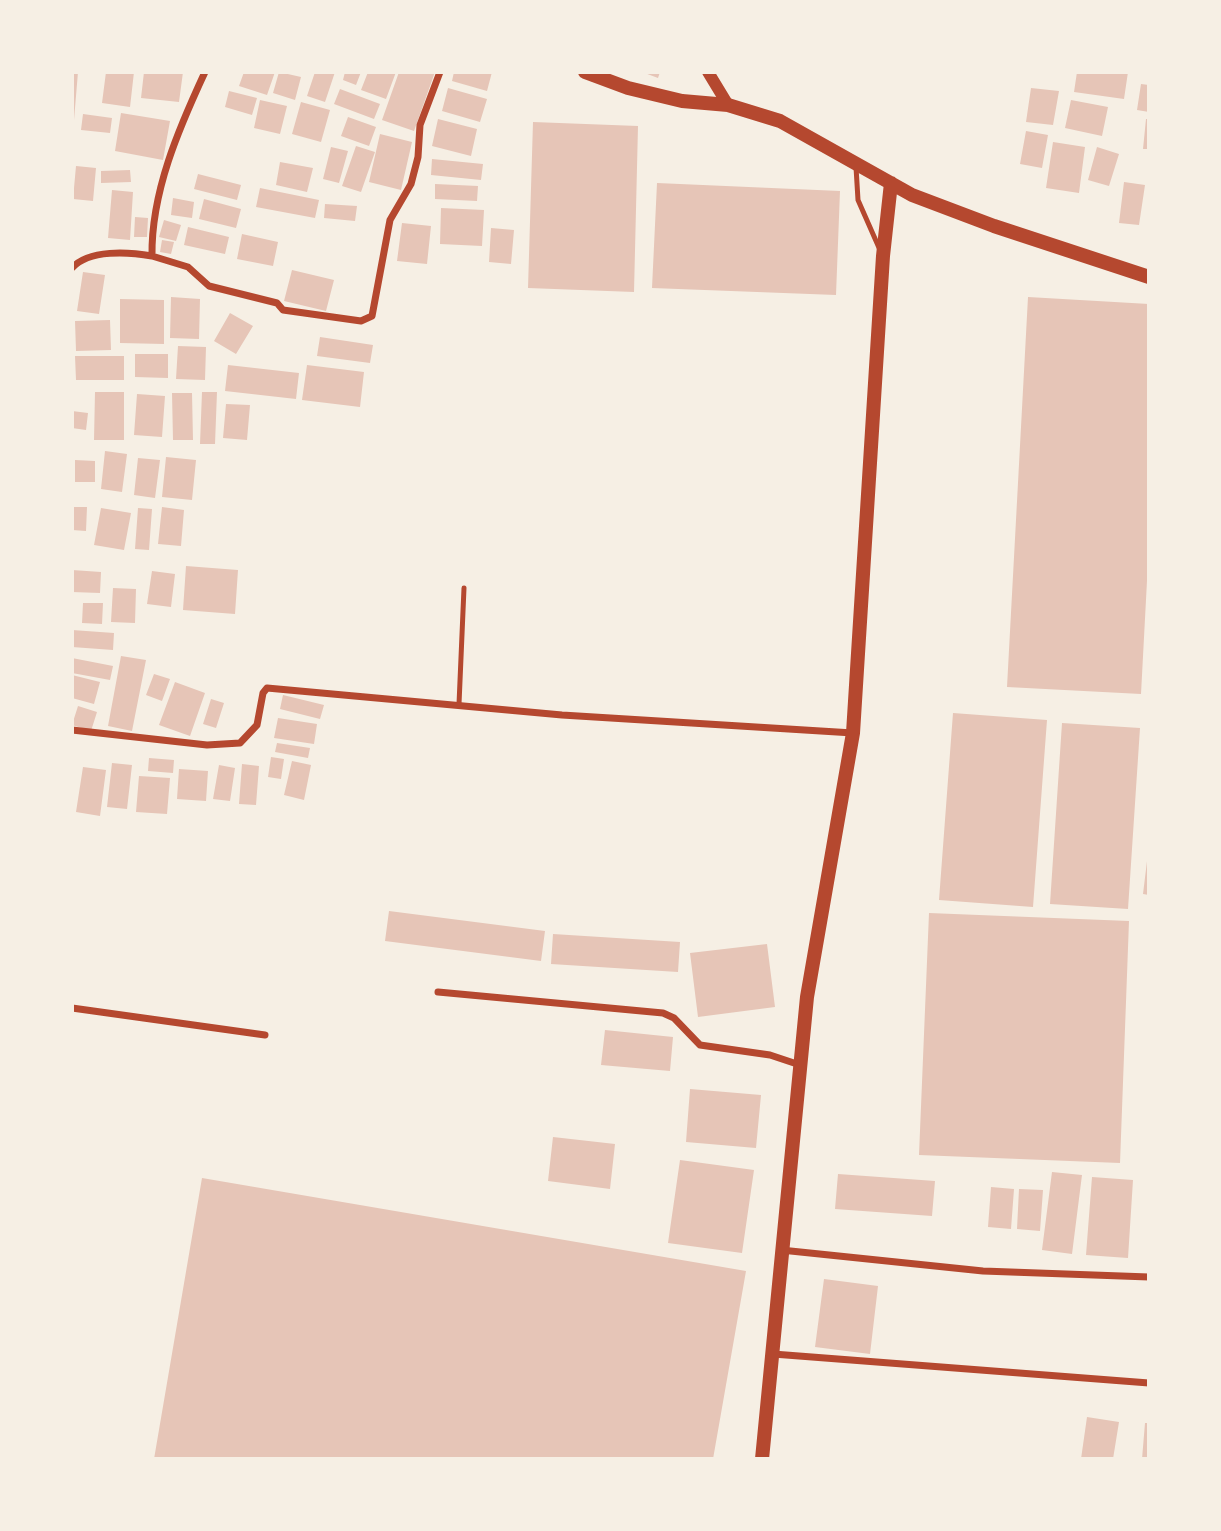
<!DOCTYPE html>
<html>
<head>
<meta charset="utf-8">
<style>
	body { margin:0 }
	#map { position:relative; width:1221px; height:1531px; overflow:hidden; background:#f6efe4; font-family:Montserrat,sans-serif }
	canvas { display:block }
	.frame { position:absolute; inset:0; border:74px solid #f6efe4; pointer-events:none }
</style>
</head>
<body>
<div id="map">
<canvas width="1221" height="1531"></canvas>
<div class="frame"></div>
</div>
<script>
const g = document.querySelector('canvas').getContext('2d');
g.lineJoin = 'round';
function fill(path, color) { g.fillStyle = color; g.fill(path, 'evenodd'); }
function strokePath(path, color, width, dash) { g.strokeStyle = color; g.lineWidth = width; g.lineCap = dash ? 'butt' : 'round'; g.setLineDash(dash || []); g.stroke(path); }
const building = new Path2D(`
	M72,72h6l-4,48h-2z
	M106,72h28l-4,35 -28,-4z
	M144,72h39l-4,30 -38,-4z
	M244,72h31l-8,23 -28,-9z
	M279,72l22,5 -6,23 -22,-7z
	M315,72h20l-10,30 -18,-6z
	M345,72h16l-5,13 -13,-5z
	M368,72h28l-10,27 -25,-9z
	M399,72h36l-21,59 -32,-11z
	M454,72h38l-5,19 -35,-10z
	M642,72h18l-2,6z
	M1077,72h51l-4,27 -50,-7z
	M1141,84l8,1v27l-12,-2z
	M448,88l39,11 -7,23 -38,-11z
	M1031,88l28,3 -6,34 -27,-3z
	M340,89l40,15 -6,15 -40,-15z
	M229,91l28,7 -5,17 -27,-8z
	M260,100l27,6 -7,28 -26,-6z
	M1071,100l37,7 -6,29 -37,-8z
	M301,102l29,8 -9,32 -29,-8z
	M121,113l49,8 -7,39 -48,-9z
	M83,114l29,4 -2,15 -29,-3z
	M348,117l28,10 -7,19 -28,-10z
	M438,119l39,10 -6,27 -39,-10z
	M1146,119h3v30h-6z
	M533,122l105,4 -4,166 -106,-4z
	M1026,131l22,4 -6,33 -22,-4z
	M380,134l32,8 -11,48 -32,-8z
	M1053,142l32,5 -6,46 -33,-5z
	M356,146l19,6 -14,40 -19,-6z
	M331,147l17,4 -9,32 -16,-4z
	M1097,147l22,7 -10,32 -21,-6z
	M432,159l51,5 -2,16 -50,-5z
	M280,162l33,6 -6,24 -31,-7z
	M76,166l20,2 -3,33 -20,-2z
	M130,170l1,12 -30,1v-12z
	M198,174l43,11 -4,15 -43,-11z
	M1124,182l21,3 -6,40 -20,-2z
	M657,183l183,8 -4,104 -184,-7z
	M435,184l43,2 -1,15 -42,-2z
	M260,188l59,12 -4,18 -59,-11z
	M112,190l21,2 -3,48 -22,-2z
	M173,198l21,4 -2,16 -21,-3z
	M204,199l37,10 -5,19 -37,-9z
	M325,204l32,2 -2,15 -31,-3z
	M441,208l43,2 -2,36 -42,-2z
	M135,217l13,1 -1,19h-13z
	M164,220l17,5 -5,16 -17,-4z
	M402,223l29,3 -4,38 -30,-3z
	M188,227l41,10 -4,17 -41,-9z
	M491,228l23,2 -3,34 -22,-2z
	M242,234l36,8 -5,24 -36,-7z
	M162,240l12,2 -3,12 -11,-2z
	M292,270l42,10 -8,31 -42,-10z
	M83,272l22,3 -6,39 -22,-3z
	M171,297l29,2 -1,40 -29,-1z
	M1028,297l121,7v239l-8,151 -134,-7z
	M120,299l44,1v44l-44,-1z
	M230,313l23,13 -17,28 -22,-13z
	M110,320l1,30 -35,1 -1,-30z
	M320,337l53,8 -3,18 -53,-7z
	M178,346l28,1 -1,33 -29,-1z
	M135,354h33v24l-33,-1z
	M75,356h49v24h-48z
	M228,365l71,8 -3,26 -71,-8z
	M307,365l57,7 -4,35 -58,-7z
	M95,392h29v48h-30z
	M202,392h15l-2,52h-15z
	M172,393h20l1,47h-20z
	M137,394l28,2 -3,41 -28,-2z
	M226,404l24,1 -3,35 -24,-2z
	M72,411l16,2 -2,17 -14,-2z
	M105,451l22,3 -5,38 -21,-3z
	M166,457l30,3 -4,40 -30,-3z
	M138,458l22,2 -5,38 -21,-3z
	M75,460l20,1v21h-20z
	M72,507h15l-1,24 -14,-1z
	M162,507l22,3 -3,36 -23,-2z
	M101,508l30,5 -7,37 -30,-5z
	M138,508l14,1 -3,41 -14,-1z
	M186,566l52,4 -3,44 -52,-4z
	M72,570l29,2 -1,21 -28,-1z
	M152,571l23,3 -4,33 -24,-3z
	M113,588l23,1 -1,34 -24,-1z
	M83,603h20l-1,21 -20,-1z
	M72,630l42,3 -1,17 -41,-3z
	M121,656l25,4 -14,71 -24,-5z
	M72,658l41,8 -3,14 -38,-7z
	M154,674l16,5 -8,22 -16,-6z
	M72,675l28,7 -6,22 -22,-6z
	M175,682l30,11 -15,43 -31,-11z
	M283,695l41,10 -4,14 -40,-10z
	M211,699l13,4 -8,25 -13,-4z
	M78,706l19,6 -6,19 -19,-6z
	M953,713l94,7 -14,187 -94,-7z
	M278,718l39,6 -3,20 -40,-6z
	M1062,723l78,5 -12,181 -78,-5z
	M277,743l33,5 -2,10 -33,-6z
	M271,757l13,2 -3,20 -13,-2z
	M149,758l25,2 -1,13 -25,-2z
	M292,761l19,4 -7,35 -20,-5z
	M112,763l20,2 -5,44 -20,-2z
	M242,764l17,2 -3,39 -17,-1z
	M219,765l16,3 -5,33 -17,-2z
	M83,767l23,3 -6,46 -24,-4z
	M179,769l29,2 -2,30 -29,-2z
	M139,776l31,2 -3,36 -31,-2z
	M1148,853h1v42l-6,-1z
	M389,911l156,20 -4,30 -156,-20z
	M929,913l200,8 -9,242 -201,-8z
	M553,934l127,8 -2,30 -127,-8z
	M767,944l8,63 -77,10 -8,-64z
	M605,1030l68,7 -3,34 -69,-6z
	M690,1089l71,6 -5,53 -70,-6z
	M553,1137l62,7 -5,45 -62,-8z
	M680,1160l74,10 -12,83 -74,-10z
	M1052,1172l30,3 -10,79 -30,-4z
	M838,1174l97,7 -3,35 -97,-7z
	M1092,1177l41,3 -5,78 -42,-3z
	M202,1178l544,93 -33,188h-559z
	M991,1187l23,2 -3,40 -23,-2z
	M1019,1189l24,1 -3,41 -23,-2z
	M824,1279l54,7 -8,68 -55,-7z
	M1087,1417l32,5 -6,37h-32z
	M1145,1423h4v36h-7z`);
const service = new Path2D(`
	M856,167l2,33 22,50
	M459,704l5,-116`);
const minor = new Path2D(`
	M152,256l36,11 21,19 68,17 6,7 78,11 11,-5 18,-96 21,-36 7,-27 2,-32 20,-53
	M72,268c17,-19 57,-16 80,-12 -1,-64 27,-128 53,-184
	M72,730l135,15 33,-2 17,-18 6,-32 4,-5 295,27 291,18
	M438,992l225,21 11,5 26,27 70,10 30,10
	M72,1008l193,27
	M781,1250l202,21 166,6
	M773,1354l376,29`);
const tertiary = new Path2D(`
	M708,72l20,33`);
const secondary = new Path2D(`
	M585,72l43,16 54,13 46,4 52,16 132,74 82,31 155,51
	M762,1459l45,-462 46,-264 30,-477 8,-73`);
fill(building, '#e6c5b7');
strokePath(service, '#b5482f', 5);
strokePath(minor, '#b5482f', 7);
strokePath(tertiary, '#b5482f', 12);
strokePath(secondary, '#b5482f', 14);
</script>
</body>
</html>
